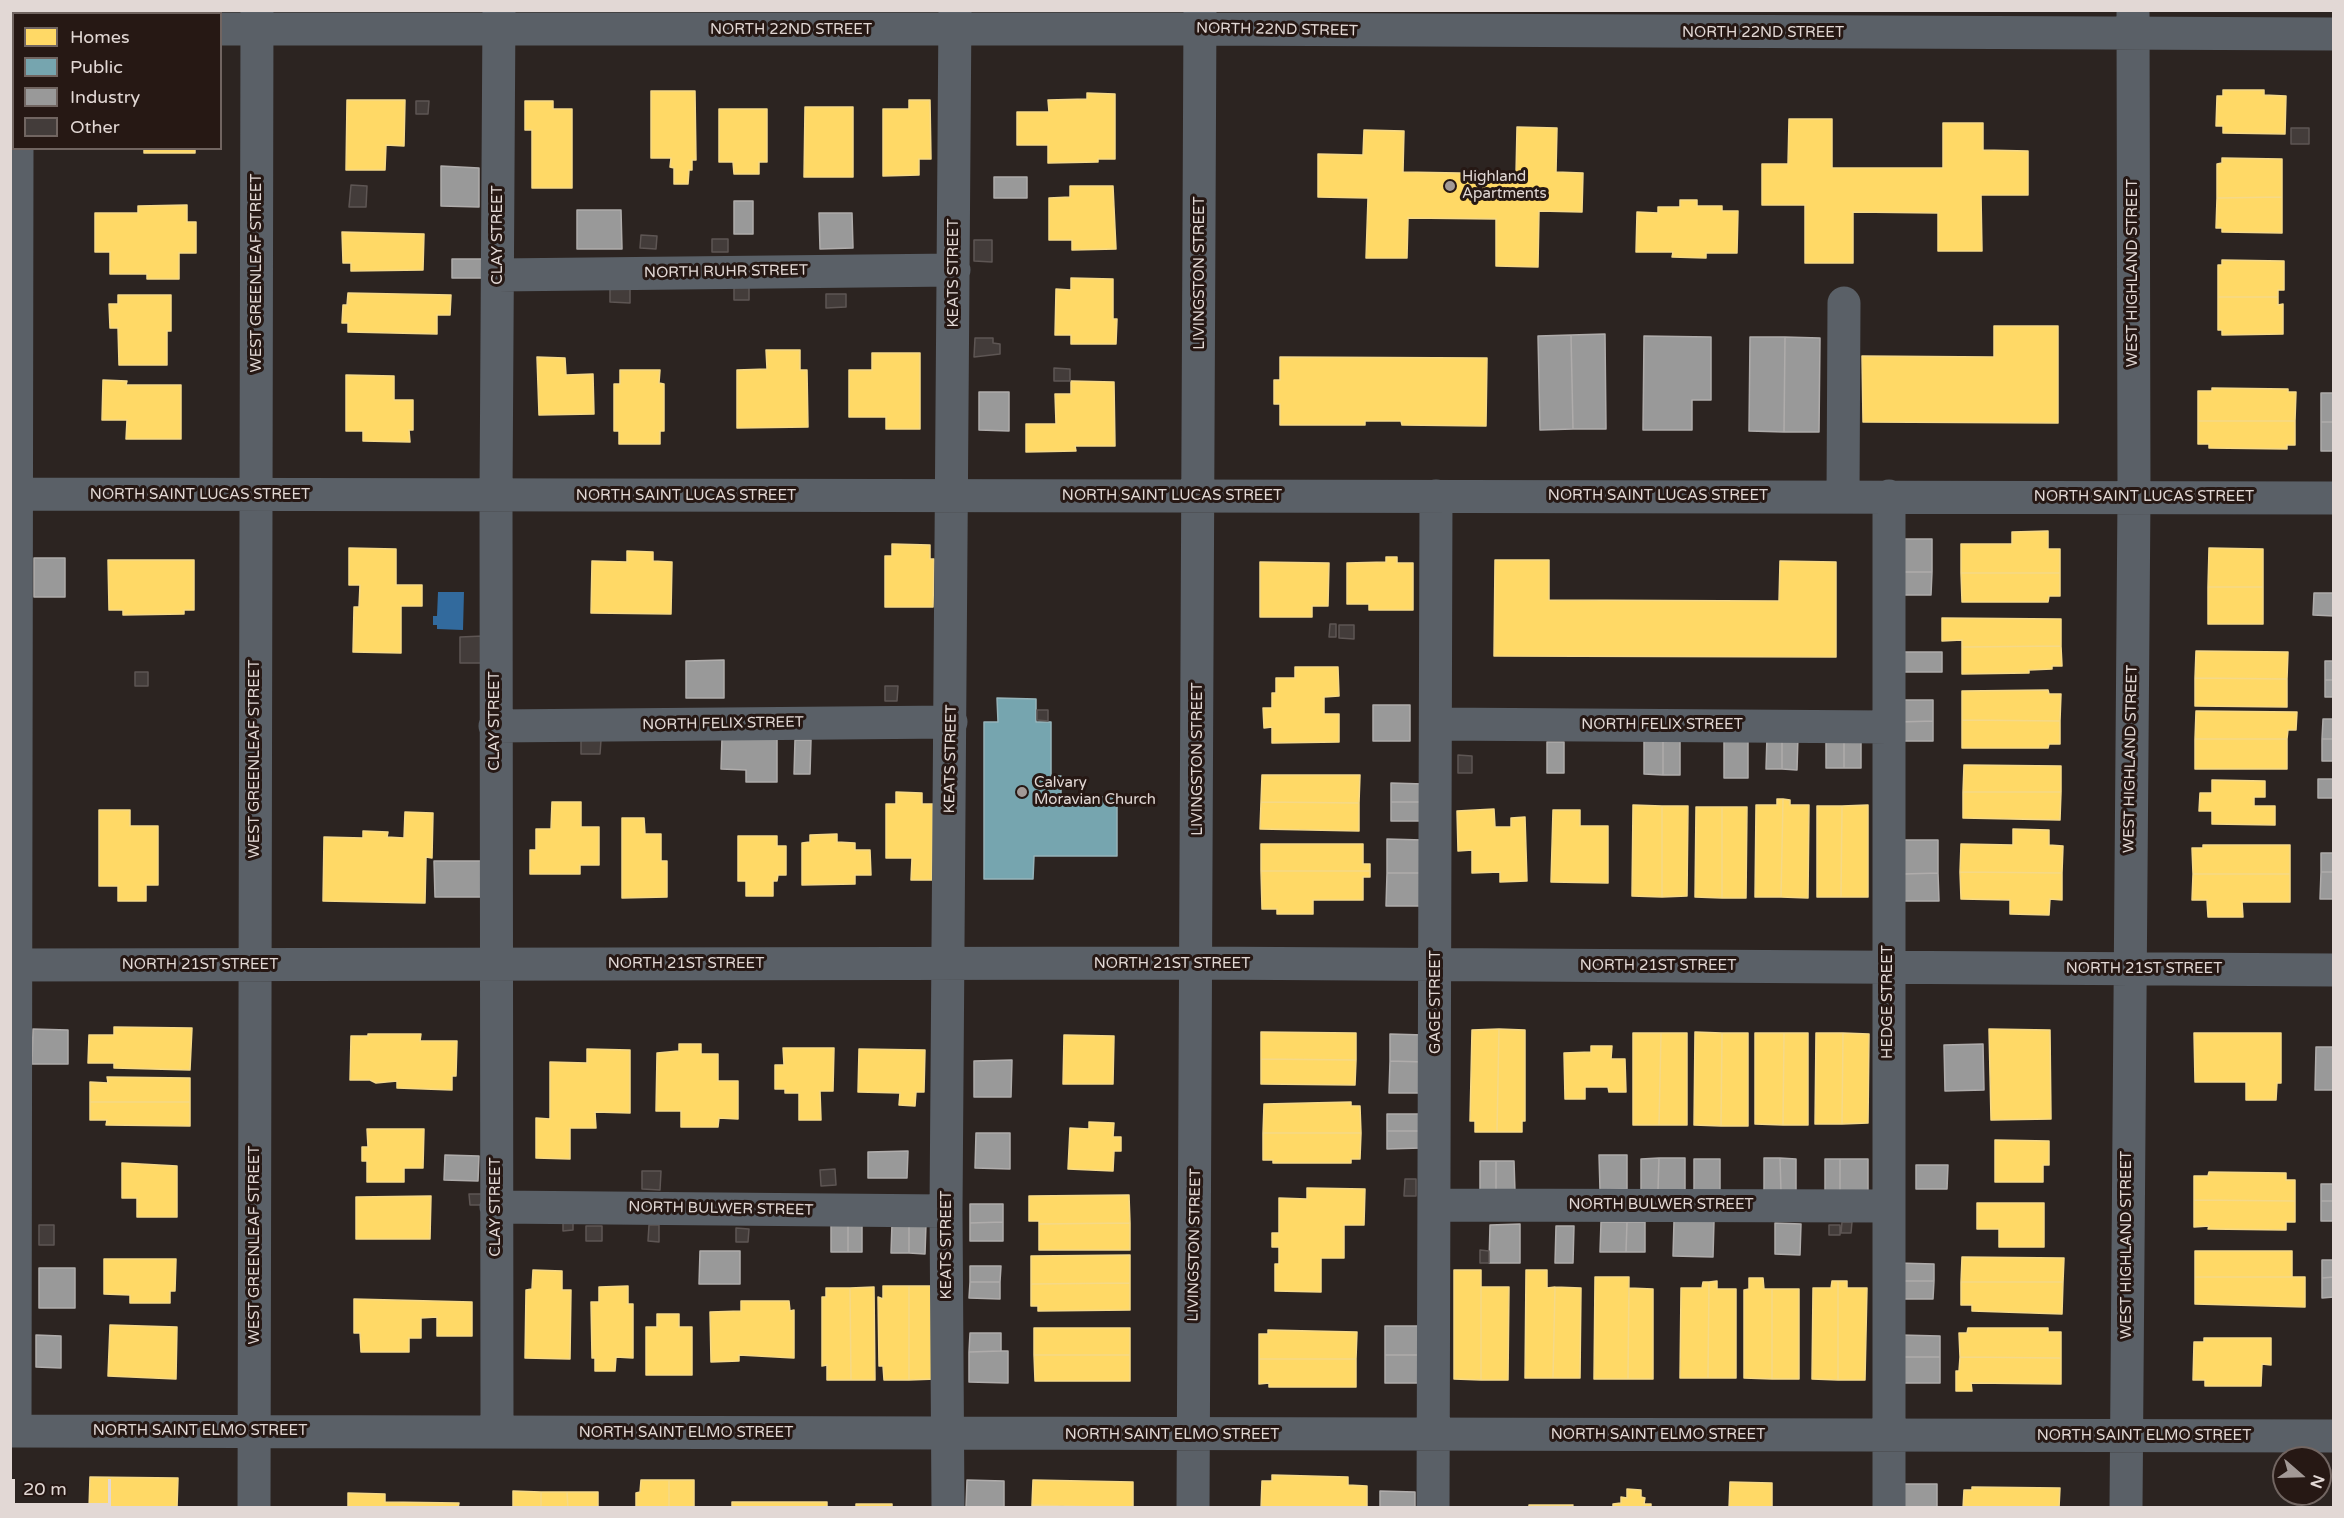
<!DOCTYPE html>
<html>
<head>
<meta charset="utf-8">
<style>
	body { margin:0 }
	#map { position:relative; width:2344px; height:1518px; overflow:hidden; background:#2c2421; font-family:"Varela Round",sans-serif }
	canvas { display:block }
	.frame { position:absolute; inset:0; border:12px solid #e2d8d5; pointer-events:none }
	.legend { position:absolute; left:12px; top:12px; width:210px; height:138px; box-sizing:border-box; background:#261814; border:2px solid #716561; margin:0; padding:8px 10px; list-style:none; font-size:18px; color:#e2d8d5 }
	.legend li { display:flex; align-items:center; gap:12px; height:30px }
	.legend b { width:30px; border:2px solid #716561 }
	.north { position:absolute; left:2272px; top:1446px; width:60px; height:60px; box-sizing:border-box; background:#261814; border:2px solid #716561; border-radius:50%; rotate:110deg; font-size:16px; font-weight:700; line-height:24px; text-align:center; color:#e2d8d5 }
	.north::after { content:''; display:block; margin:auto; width:21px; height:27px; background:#a29996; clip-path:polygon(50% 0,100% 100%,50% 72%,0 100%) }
	.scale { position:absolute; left:12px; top:1479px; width:99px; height:27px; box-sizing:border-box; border:3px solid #e2d8d5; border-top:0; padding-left:8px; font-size:18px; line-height:21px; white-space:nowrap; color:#e2d8d5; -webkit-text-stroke:4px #261814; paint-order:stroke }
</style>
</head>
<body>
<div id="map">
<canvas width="2344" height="1518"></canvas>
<div class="frame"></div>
<ul class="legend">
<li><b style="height:16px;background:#ffd966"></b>Homes</li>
<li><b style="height:16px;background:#76a5af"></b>Public</li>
<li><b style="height:16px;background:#999"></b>Industry</li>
<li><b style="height:16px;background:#433c3a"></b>Other</li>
</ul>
<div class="north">N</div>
<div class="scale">20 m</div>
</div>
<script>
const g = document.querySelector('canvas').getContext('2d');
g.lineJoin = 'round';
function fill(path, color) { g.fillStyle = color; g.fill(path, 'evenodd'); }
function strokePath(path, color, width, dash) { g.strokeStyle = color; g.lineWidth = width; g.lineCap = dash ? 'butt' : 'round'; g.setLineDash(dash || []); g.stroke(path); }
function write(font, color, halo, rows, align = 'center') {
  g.font = font + ' "Varela Round",sans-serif'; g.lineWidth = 6; g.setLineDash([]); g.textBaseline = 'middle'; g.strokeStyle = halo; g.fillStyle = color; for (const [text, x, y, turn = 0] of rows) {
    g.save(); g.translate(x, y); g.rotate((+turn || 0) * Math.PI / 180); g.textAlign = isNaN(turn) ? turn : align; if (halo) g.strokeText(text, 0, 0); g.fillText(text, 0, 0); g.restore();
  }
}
const water = new Path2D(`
	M438,592h26l-1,38 -26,-1v-4h-4v-9h4z`);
const homes = new Path2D(`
	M2223,90h41v5l22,1 -1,38 -62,-1v-7h-7l1,-30h6z
	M651,91h44l1,69h-4v10h-3l-1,14h-14v-16l-4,-1 1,-9h-20z
	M1087,93l28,1v65h-17v3l-50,1v-18h-31v-33h32l-1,-12 39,-1z
	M347,100h58l-1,46 -18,-1 -1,25h-39z
	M909,100h21l1,59h-12v16l-36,1v-67h26z
	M525,101h28v8h19v79h-40v-58h-7z
	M805,107h48v70h-49z
	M719,109h48v53h-8v12h-25l-1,-12h-14z
	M1789,119h43v49h111v-45h40v27l45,1v44h-47l1,56h-44v-38l-85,-1v51h-48v-58h-43v-41h26z
	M1517,127l40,1 -1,44 27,1 -1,39 -43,-1 -1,56 -42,-1v-47l-88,-1 -1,40h-41l2,-60 -50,-1v-43l45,1 1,-25 40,1 -1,41 113,2z
	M144,148h51v5h-51z
	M2222,158l60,1v38l-65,1v-34l5,-1z
	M1070,186h43l3,63 -44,1v-10h-23v-42l21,-1z
	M2282,197v36l-60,-1v-4h-6l1,-30z
	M1680,200h17v6h25v5h16l-1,42h-31v5l-34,-1 1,-5h-37l1,-40 21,1v-6h22z
	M187,205v17h9v31h-17v26h-32v-5h-37v-22h-15v-39h43v-7z
	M342,232l82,2 -1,36 -72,1v-8h-8z
	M2222,260l62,1v29h-6v7h-60v-32h4z
	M1071,278l42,1v40h4l-1,25h-45v-9h-16l1,-46 15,1z
	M348,293l103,2 -1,20h-13v19l-89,-2v-9h-6l1,-18h4z
	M118,295h53v36h-4v34h-48l-1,-37h-8l-1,-24h9z
	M2218,297h60v8l5,-1v30l-61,1v-5h-4z
	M1994,326h64v97l-195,-1 -1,-66 132,1z
	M766,350h34v20h7l1,57 -71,1v-58l30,-1z
	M872,353h48v76h-34v-12h-37v-47h23z
	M537,357l28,1 1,17 27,-1 1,40 -55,1z
	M1280,357l207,1 -1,68 -84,-1 -1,-4h-36v4h-85v-21h-6v-24h6z
	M620,370h40l-1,13 5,1v47h-4v13h-41v-13h-5v-47h6z
	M346,375l48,1v24h19v30h-4l1,12 -47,-1v-10h-17z
	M103,380l24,1 -1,4h55v54h-55l1,-19h-25z
	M1071,381l43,1 1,64h-40l1,5 -50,1v-28h30l-1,-30h16z
	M2212,388l76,1v3h8l-1,29h-97v-30h14z
	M2198,421h97v24h-8v4l-78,-1v-4h-11z
	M2048,531v18h12v24h-99v-29h51v-12z
	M892,544l38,1v14h4l-1,48h-48v-51h7z
	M349,548l47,1v36h26v21h-21v47l-48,-1 1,-45h5l1,-22h-11z
	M2209,548l54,1v38h-55z
	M627,551l26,1v9l19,1 -1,52 -80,-1 1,-52 35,1z
	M1386,557h11v6h16v47h-44v-6h-22v-41l39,-1z
	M108,560h86v50h-10v4l-61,1v-5h-14z
	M1495,560h54v40l230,1 1,-40 56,1v95l-342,-1z
	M1260,562l69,1 -1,43h-16v11h-52z
	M1961,573h99v23h-11l-1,6h-86z
	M2208,587h55v37h-55z
	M1942,618l119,1v27l-99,1v-7l-20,1z
	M2061,646l1,20h-10v3l-23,1v3l-67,1v-27z
	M2196,651l92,1 -1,27 -92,-1z
	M1295,667h43l1,29 -15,1v17h15v28l-67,1v-16l-8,1 -1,-20h9v-15h4v-15h19z
	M2195,678l92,1v28l-92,-1z
	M2048,690l1,4h12l-1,27 -98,-1v-29z
	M2196,711l101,1 -1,18h-8l-1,9h-92z
	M1962,720l98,1v23h-11l-1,4h-86z
	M2195,739h92v30h-92z
	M1964,765l97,1v26h-98z
	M1262,775h98l-1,28 -98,-1z
	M2212,780l53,1v16h-11v9h21v19l-63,-1v-13h-13l1,-18h12z
	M896,792l26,1v11h11l-1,76h-21l1,-22h-26v-54h10z
	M1963,792h98l-1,28 -97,-2z
	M1777,799h6l-2,98h-26l1,-92h21z
	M1783,799l7,1v5h19l-1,93 -27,-1z
	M552,802h29v25h18v38h-19v9h-50v-24h6v-21h15z
	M1261,802l98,1v28l-99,-2z
	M1633,805l29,1v91l-30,-1z
	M1868,805v92h-27l1,-91z
	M1662,806h26l-1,90 -25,1z
	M1817,806h25l-1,91h-24z
	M1696,807h26v91l-27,-1z
	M1722,807h25l-1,91h-24z
	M1494,809l1,18h16v-9l14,-1 2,64 -27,1v-10l-28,1v-23l-14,1 -1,-40z
	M99,810h31v16h28v59h-12v16h-28v-15h-19z
	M1553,810h27v16h28v57l-57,-1z
	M405,812l28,1 -1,45 -6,-1 -1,46 -102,-2 1,-64 39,1v-7l25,1 -1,5 17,1z
	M622,818h22l1,16h16v27h6v36l-45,1z
	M2013,829l36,1v15l14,1 -1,27 -102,-1 1,-28 52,1z
	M837,834v8l18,1v7h15l1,25h-16v9l-53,1v-42l8,-1v-7z
	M738,836h39v10h9v29h-8l-1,6h-4v15h-27v-15h-8z
	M1261,844h102v20h7v7h-109z
	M2203,845h87v29h-97l-1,-26h11z
	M1261,871h109v6h-7v23h-50v14h-36v-5h-15z
	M1960,872l102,1v27l-12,-1 -1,16 -39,-1v-14l-49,-1z
	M2193,874h97v28h-48l1,15h-35l-1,-17h-15z
	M114,1027l78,1 -2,42 -76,-2v-5h-26l1,-28h25z
	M1499,1029l26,1v91h-3v11h-25z
	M1499,1029l-2,103h-22v-11h-5l2,-91z
	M1989,1029l61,1 1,89 -60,1z
	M1261,1032l95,1v27l-95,-1z
	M1695,1032l27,1 -1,93 -27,-1z
	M1633,1033h28l-2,92h-26z
	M1661,1033h26v92h-28z
	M1722,1033h26v93h-27z
	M1755,1033h29l-1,92 -28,-1z
	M1784,1033h24v92h-25z
	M1816,1033h27l-1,91h-27z
	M1843,1033l26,1 -1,89 -26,1z
	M2194,1033h87v50h-4l-1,17h-30v-18h-51z
	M368,1034h53l-1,7h37l-1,35h-4v14l-55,-2v-7l-21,2 -6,-3h-20l1,-44h17z
	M1064,1035l50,1 -1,48h-50z
	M679,1044h22v10h17v27h20v38l-19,-1 -1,9h-37v-16h-25l1,-58 22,-2z
	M1591,1046h21l-1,13h14l1,33h-17l-1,-5h-23v12h-20l-1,-46 27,-1z
	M783,1048h51l-1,43h-13l1,29h-22v-27h-14v-4h-10v-24h9z
	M587,1049l43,1v63l-35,-1 1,16h-26v31l-34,-1v-40l14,1v-57l37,1z
	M859,1049l66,1 -1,42h-8l-1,14 -16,-1 1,-12 -42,-1z
	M1261,1059l95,1 -1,25 -94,-1z
	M107,1077l83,1v24h-100v-20l18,1z
	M90,1102h100v24l-84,-1 1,-5h-17z
	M1351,1102v4h9l1,27h-98l1,-29z
	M1089,1122l25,1 -1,14h8v14h-7l-1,20 -45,-2 2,-41 19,1z
	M367,1129h57l-1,39h-19v14h-37v-21h-5v-14h6z
	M1263,1133h98l-1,26h-9v4h-78v-3h-10z
	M1995,1140l54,1v24h-6v17h-48z
	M122,1163l55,3v51h-40v-19h-15z
	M2209,1172l77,1v7h9v21l-101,-1v-24h14z
	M1307,1188l58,1 -1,36h-20v33h-23v34l-46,-1v-27h4v-17h-7v-14h7v-35l28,1z
	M1129,1195l1,28 -91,1v-3h-10v-25z
	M431,1196l-1,43h-74v-42z
	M2194,1200l101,1v21h-9v8l-78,-1 1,-3 -15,1z
	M1977,1203h67v44h-45v-18h-22z
	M1130,1223v27h-91v-26z
	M2195,1251h97v26h-97z
	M1130,1255v28l-99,1v-28z
	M1962,1257l102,1 -1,24h-102z
	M104,1259h72l-1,32h-5v12h-40v-8l-26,-1z
	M533,1270l29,1v19h9l-1,69 -45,-1 1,-68 6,-1z
	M1454,1270h27v110l-27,-1z
	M1526,1270h21v18l8,-1 -2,91h-28z
	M1595,1277h34l-1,102h-34z
	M2195,1277h110v30l-110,-3z
	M1749,1278h14l1,11h8v90l-28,-1v-88l5,-1z
	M1717,1281v8h19v89h-28l1,-96z
	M1832,1281h6v99l-26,-1 1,-91h18z
	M1838,1281h9v7h20l-2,92h-27z
	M1703,1282h6l-1,96h-28l1,-90h21z
	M1961,1282h102l-1,32 -90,-3v-6h-11z
	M1130,1283v27l-92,1v-5h-7v-22z
	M628,1286v18h5v54l-17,-1 -1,14h-20v-13h-3l-1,-56h8v-15z
	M883,1286h26v94h-25l-1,-14h-4l-1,-69 5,2z
	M909,1286h26l1,93 -27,1z
	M874,1287l1,93h-24l-1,-92z
	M1481,1287h28l-1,93h-27z
	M1555,1287l26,1 -1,90h-27z
	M826,1288h24l1,92h-24v-15l-5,1v-69h4z
	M1629,1288l24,1v90h-25z
	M1772,1289h27v90h-27z
	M354,1299l118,3v34h-35v-19l-16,1v20h-12v14h-48l-1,-19h-6z
	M741,1301h48l1,10 4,-1v48l-55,-3v6l-28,1 -1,-50 31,-1z
	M657,1314h22v13h13v48h-46v-48h11z
	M110,1325l67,2 -1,52 -68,-3z
	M1034,1328h96v27h-96z
	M1968,1328h80v4h13v26l-101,-1 -1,-24h8z
	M1268,1330l89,2 -1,27h-97v-25h9z
	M2204,1338h67v27l-9,-1 -1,22h-56v-6h-12l1,-38h10z
	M1034,1355h96v26h-95z
	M1960,1357l101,1v26l-90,-1 1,8h-16v-20h3z
	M1259,1359h97v28h-87v-4l-10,1z
	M1272,1475l76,2v8l19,1v22h-106l1,-27h10z
	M90,1477l88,1 -1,30h-88z
	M641,1480h28v28h-33v-15l4,-1z
	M669,1480h25v28h-25z
	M1033,1480l100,2v26l-101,-3z
	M1730,1482l42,1v25h-43z
	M1972,1487l88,1 -1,20h-96l1,-18h8z
	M1627,1489l14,1v7l4,1 -1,6h7v4h-38v-4l8,-1v-6l6,1z
	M513,1491l28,1v16h-28z
	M541,1492h26l1,16h-27z
	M567,1492h31v16h-30z
	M348,1493l37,1v8l74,1 -1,5h-110z
	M732,1502h95v6h-95z
	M856,1504h36v4h-36z
	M1032,1505l68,3h-68z
	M1529,1505h44l-1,3h-43z`);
const public = new Path2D(`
	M997,698l39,1v23h15v54h10v21h56v59h-83l-1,23h-49v-157h14z`);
const industry = new Path2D(`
	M441,166l38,2v39l-38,-1z
	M994,177h33v21h-33z
	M734,201h19v33h-19z
	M577,210h44l1,39h-45z
	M819,213h33l1,35 -33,1z
	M452,259h31v19h-31z
	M1605,334l1,95h-33l-2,-94z
	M1571,335l2,94 -33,1 -2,-94z
	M1644,336l67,1v63h-19v30h-49z
	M1750,337h35l-1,95 -35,-1z
	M1785,337l35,1 -1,94h-35z
	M979,392h30v39l-30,-1z
	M2321,393h13v29h-13z
	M2321,422h13v29h-13z
	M1900,539h32v33h-32z
	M34,558h31v39h-31z
	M1900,572h32l-1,23h-31z
	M2314,593h20v23l-21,-1z
	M1904,652h38v20h-39z
	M724,660v38h-38v-37z
	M2325,661h9v19h-9z
	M2325,680h9v17h-9z
	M1900,700h33v21l-34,1z
	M1373,705h37v36h-37z
	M2323,719h11v20h-12z
	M1933,721v20h-34v-19z
	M1826,735l18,1v32h-18z
	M1767,736h15v33h-16z
	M1782,736h16l-1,34 -15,-1z
	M1844,736h17v32h-17z
	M722,738l55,1v43h-31v-12l-25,-1z
	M2322,739h12v22h-12z
	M795,740h16l-1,34h-16z
	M1663,740v35l-19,-1v-33z
	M1663,740l17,1v34h-17z
	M1724,741h24v37h-24z
	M1547,742h17v31h-17z
	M2318,779h16v19h-16z
	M1391,783l33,1v18h-33z
	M1391,802h33v19h-33z
	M1387,839l36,1v33h-36z
	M1904,840h34v33l-34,1z
	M2321,853h13v19h-13z
	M434,861h53l-1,36h-51z
	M2321,872h13v27h-14z
	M1387,873h36v33h-37z
	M1938,873l1,28h-35v-27z
	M33,1029l35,1v34h-36z
	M1390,1034l34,1v27l-34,-1z
	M1983,1044l1,46 -39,1 -1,-46z
	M2316,1047h18v43h-19z
	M1012,1060l-1,37h-37v-36z
	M1390,1061l34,1v31h-35z
	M1387,1114h34v17h-34z
	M1387,1131h34v17l-34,1z
	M976,1133h34v36l-35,-1z
	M908,1151l-1,27h-39v-26z
	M445,1155l34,1 -1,25 -34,-1z
	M1599,1155h28v34l-27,1z
	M1659,1158l-1,32 -17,1v-32z
	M1659,1158h26v32h-27z
	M1764,1158h16l1,34h-17z
	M1780,1158l16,1v33h-15z
	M1694,1159h26v32h-26z
	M1825,1159h15v33h-15z
	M1840,1159h28v33h-28z
	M1480,1161h16v31h-16z
	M1496,1161h18l1,31h-19z
	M1916,1165h32l-1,24h-31z
	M2321,1184h13v17h-13z
	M2321,1201h13v20h-13z
	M970,1204h33v18l-33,1z
	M1674,1221h40l-1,36 -40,-1z
	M831,1222h17v30h-17z
	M848,1222h14v30h-14z
	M1003,1222v19h-33v-18z
	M1601,1222h26l-1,30h-26z
	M1627,1222h18v30h-19z
	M892,1223l17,1v29h-18z
	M1775,1223l26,1 -1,31 -25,-1z
	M909,1224h17l-1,30 -16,-1z
	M1520,1224v39h-31l1,-38z
	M1556,1226h18l-1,37h-18z
	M700,1251h40v33h-41z
	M2322,1260h12v17l-12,1z
	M1898,1263l36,1v17h-36z
	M970,1266h31l-1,16h-30z
	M39,1268h36v40h-36z
	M2334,1277v20l-12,1v-20z
	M1898,1281h36l-1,18h-35z
	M970,1282h30v17l-31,-1z
	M1385,1326h34v29h-34z
	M970,1333h31v18l-32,1z
	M36,1335l25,1v32l-25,-1z
	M1900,1335l40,1v21h-40z
	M1001,1351h7v32l-39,-1v-30z
	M1385,1355h34v28h-34z
	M1900,1357h40v26h-40z
	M967,1480l37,1v27l-38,-1z
	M1902,1484h35v24h-36z
	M1380,1491l35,1v16h-35z`);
const building = new Path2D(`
	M416,101h13l-1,13h-12z
	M2291,128h18v16h-18z
	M351,185l16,1 -1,21h-17z
	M641,235l16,1 -1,13 -16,-1z
	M712,239h16v13h-16z
	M974,240h18v22l-18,-1z
	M734,283h15v17h-15z
	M610,285l20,1v17l-20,-1z
	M826,294h20v13l-20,1z
	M975,338h18v5l7,1v10l-26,3z
	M1054,368l16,1v12h-16z
	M1330,624h6v13h-7z
	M1339,625h15v14l-15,-1z
	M483,636v27h-23v-26z
	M135,672h13v14h-13z
	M885,686h13l-1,15h-12z
	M1037,710h11v11l-11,-1z
	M581,739l20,1 -1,14h-19z
	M1458,755l14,1v17h-14z
	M835,1169l1,16 -15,1 -1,-16z
	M642,1171h19l-1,19 -18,-1z
	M1405,1179h11v17h-12z
	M469,1194h17v11h-16z
	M563,1218h10v12l-10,1z
	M1842,1222h10l-1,11h-10z
	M39,1225h15v20h-15z
	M649,1225h10v17l-11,-1z
	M1829,1225h11v10h-11z
	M586,1226h16v15h-16z
	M736,1228l13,1 -1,13h-12z
	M1480,1250l9,1v12h-9z`);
const minor = new Path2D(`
	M18,10v4
	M220,29h980l1134,5
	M498,275l456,-5
	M10,494l2324,4
	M1843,496l1,-193
	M1889,496v1012
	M1436,724l453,3
	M495,726l456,-4
	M10,965l1187,-2 1137,7
	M1435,1205l453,1
	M496,1207l450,4
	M10,1431l2324,5
	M15,1431l2,-1283
	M497,1432l-1,-936 3,-486
	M254,1508l3,-1498
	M948,1508l-2,-297 9,-1201
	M1193,1508l7,-1498
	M1433,1508l3,-1012
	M2126,1508l8,-1012 -1,-486`);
const markers = [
	[1450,186,6,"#a29996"],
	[1022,792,6,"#a29996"]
];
const streetNames = [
	["NORTH 22ND STREET",791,30],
	["NORTH 22ND STREET",1277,30,1],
	["NORTH 22ND STREET",1763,33],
	["CLAY STREET",498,235,-90],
	["NORTH RUHR STREET",726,272,-1],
	["WEST GREENLEAF STREET",257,273,-90],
	["KEATS STREET",954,273,-90],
	["LIVINGSTON STREET",1200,273,-90],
	["WEST HIGHLAND STREET",2133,273,-90],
	["NORTH SAINT LUCAS STREET",200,495],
	["NORTH SAINT LUCAS STREET",686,496],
	["NORTH SAINT LUCAS STREET",1172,496],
	["NORTH SAINT LUCAS STREET",1658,496],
	["NORTH SAINT LUCAS STREET",2144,497],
	["CLAY STREET",495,721,-90],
	["NORTH FELIX STREET",723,724,-1],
	["NORTH FELIX STREET",1662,725],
	["WEST GREENLEAF STREET",255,759,-90],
	["KEATS STREET",951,759,-89],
	["LIVINGSTON STREET",1198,759,-90],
	["WEST HIGHLAND STREET",2131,759,-89],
	["NORTH 21ST STREET",686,964],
	["NORTH 21ST STREET",1172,964],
	["NORTH 21ST STREET",200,965],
	["NORTH 21ST STREET",1658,966],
	["NORTH 21ST STREET",2144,969],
	["GAGE STREET",1436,1002,-90],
	["HEDGE STREET",1888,1002,-90],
	["NORTH BULWER STREET",1661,1205],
	["CLAY STREET",496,1207,-90],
	["NORTH BULWER STREET",721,1209,1],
	["WEST GREENLEAF STREET",255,1245,-90],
	["KEATS STREET",947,1245,-90],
	["LIVINGSTON STREET",1195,1245,-89],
	["WEST HIGHLAND STREET",2127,1245,-90],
	["NORTH SAINT ELMO STREET",200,1431],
	["NORTH SAINT ELMO STREET",686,1433],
	["NORTH SAINT ELMO STREET",1172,1435],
	["NORTH SAINT ELMO STREET",1658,1435],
	["NORTH SAINT ELMO STREET",2144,1436]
];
const poiNames = [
	["Highland",1462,177],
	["Apartments",1462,194],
	["Calvary",1034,783],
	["Moravian Church",1034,800]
];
fill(water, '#326a9d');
fill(homes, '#ffd966');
strokePath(homes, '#f6d987', 1.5);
fill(public, '#76a5af');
strokePath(public, '#96b4ba', 1.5);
fill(industry, '#999');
strokePath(industry, '#afacab', 1.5);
fill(building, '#433c3a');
strokePath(building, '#5e5654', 1.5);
strokePath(minor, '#5a6067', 33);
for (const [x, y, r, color] of markers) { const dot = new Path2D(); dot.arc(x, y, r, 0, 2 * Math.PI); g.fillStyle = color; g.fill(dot); strokePath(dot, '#261814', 2); }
write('15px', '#e2d8d5', '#261814', streetNames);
write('15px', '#e2d8d5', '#261814', poiNames, 'left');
</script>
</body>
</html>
